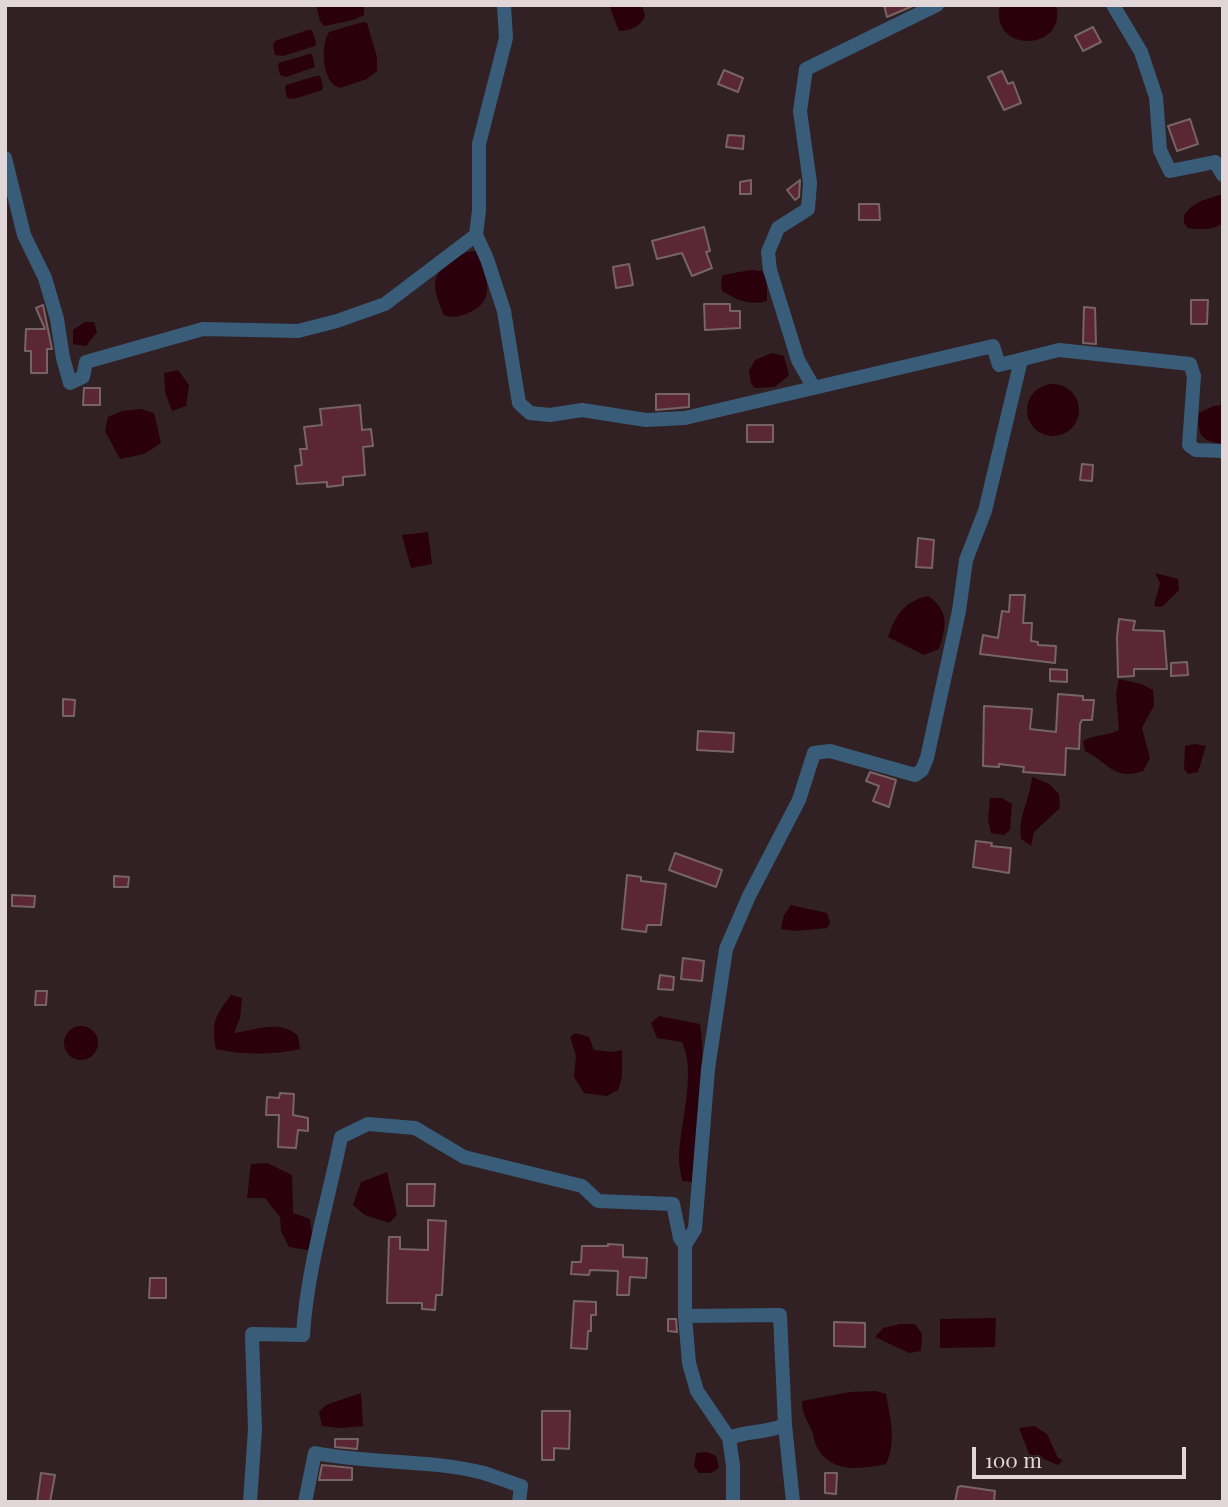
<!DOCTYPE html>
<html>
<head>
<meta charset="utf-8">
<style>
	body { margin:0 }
	#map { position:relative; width:1228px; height:1507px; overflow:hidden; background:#312124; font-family:"Playfair Display",serif }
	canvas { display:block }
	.frame { position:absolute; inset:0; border:7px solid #e1d6d8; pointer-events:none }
	.scale { position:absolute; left:972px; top:1447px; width:214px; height:32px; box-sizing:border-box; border:4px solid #e1d6d8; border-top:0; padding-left:9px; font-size:21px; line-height:24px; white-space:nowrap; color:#e1d6d8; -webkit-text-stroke:5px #312124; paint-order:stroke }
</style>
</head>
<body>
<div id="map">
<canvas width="1228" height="1507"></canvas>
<div class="frame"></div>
<div class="scale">100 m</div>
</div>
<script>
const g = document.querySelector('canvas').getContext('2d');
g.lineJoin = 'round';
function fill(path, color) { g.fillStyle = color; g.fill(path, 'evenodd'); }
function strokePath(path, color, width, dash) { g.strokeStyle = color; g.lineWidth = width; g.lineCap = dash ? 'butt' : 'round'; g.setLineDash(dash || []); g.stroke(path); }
const water = new Path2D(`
	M316,5h48v10l-11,5 -29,6 -4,-5z
	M642,5l3,11c-3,10 -16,15 -26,15l-10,-26z
	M1000,5h56c12,47 -67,49 -56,0z
	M363,22l4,1 10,34v14l-10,8 -27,9c-18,-4 -20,-43 -11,-56z
	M308,30h4l4,12 -1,4 -32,10 -8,-1 -2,-10 2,-4z
	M309,54h3l3,13 -29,10 -6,-2 -2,-9 1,-3z
	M316,76h4l3,10 -1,4 -28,9 -7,-1 -2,-9 1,-4z
	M1219,195l4,1v27c-9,7 -24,7 -35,5l-4,-5v-8l6,-7 11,-7z
	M477,251c9,24 22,51 -11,63 -8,3 -15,4 -22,1 -10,-24 -16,-38 7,-54 9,-6 15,-10 26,-10z
	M751,270l11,1 5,7v23c-19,5 -29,-1 -45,-10l-1,-10 2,-6z
	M85,322h9l3,10 -11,14 -13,-2v-14z
	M772,353l12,3 5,19 -14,12 -20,1 -4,-5 -2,-12 6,-11z
	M178,370l11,15 -3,21 -14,5 -7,-19 -1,-19z
	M1027 410a26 26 0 1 1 52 0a26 26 0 1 1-52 0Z
	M1223,405v39c-22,-3 -26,-9 -24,-31l14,-7z
	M141,409l13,4 7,30 -17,11 -24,5 -15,-28 3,-14 14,-6z
	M428,532l4,32 -21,4 -9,-33z
	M1155,573l23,6 1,11 -17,17 -8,-1 6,-23z
	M928,596c22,15 18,30 11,53l-15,6 -36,-18c7,-22 17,-36 40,-41z
	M1119,679l22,5 12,6 1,15 -12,23 8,30 -7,13c-29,10 -34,-8 -58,-20l-2,-10c12,-7 24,-5 36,-11l-3,-37z
	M1195,744l11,2 -8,26 -10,2 -4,-5 1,-23z
	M1032,777l17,7 10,10 1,14 -26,24 -3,14 -10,-7c-3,-25 9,-38 11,-62z
	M1002,798l10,6 -2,26 -6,5 -13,-2 -3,-13 2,-22z
	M791,905l36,8 3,10 -3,5 -31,3 -15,-2 3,-14z
	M231,995l11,3 -2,20 -6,15c22,-3 46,-14 64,3l2,13c-29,6 -55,6 -84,0 -5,-27 -1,-33 15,-54z
	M659,1016l41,8c7,51 -3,107 -8,158l-10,-1c-1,-7 -3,-15 -3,-22 0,-33 18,-85 3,-117l-25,-4 -6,-15z
	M64 1043a17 17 0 1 1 34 0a17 17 0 1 1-34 0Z
	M575,1033l14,4 5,13 18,2 10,-2v27l-4,13 -11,6 -23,-3 -10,-16 2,-21 -6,-19z
	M267,1163l25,12 1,38 17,6 2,16 -4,15 -19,-3 -8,-16 -1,-14 -15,-19h-18l4,-34z
	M387,1172l10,43 -8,8 -24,-8 -12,-10 8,-23z
	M996,1318l-1,29 -55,1v-29z
	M900,1324h15l7,10 -1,17 -12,2 -34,-16 8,-9z
	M876,1391l10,3c4,22 11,49 0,70 -24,5 -55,10 -69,-17 -3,-5 -3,-11 -5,-16 -5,-11 -10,-17 -10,-30l48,-9z
	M361,1393l2,33 -23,2 -18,-2 -3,-14 7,-7z
	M1034,1426l13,8 11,24 5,2 -5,5 -18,-8 -10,-1 -11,-28z
	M707,1452l9,4 3,12 -8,5h-12l-5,-7 2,-13z`);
const building = new Path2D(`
	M884,5h31l-28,12z
	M1093,27l8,15 -18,9 -8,-15z
	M724,70l19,8 -5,14 -20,-8z
	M1002,71l6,13 5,-2 8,21 -17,7 -16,-33z
	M1190,119l8,25 -21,7 -9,-25z
	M728,135l16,1 -1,13 -17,-2z
	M751,180v14h-11v-12z
	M800,180l-1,17 -4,3 -8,-10z
	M859,204h20l1,16h-21z
	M704,227l6,24 -4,1 6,16 -20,8 -10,-23 -25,6 -5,-18z
	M629,264l4,21 -17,3 -3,-21z
	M1191,300h17l-1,24h-16z
	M704,304h26v7h10v17l-35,2z
	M43,305l9,44h-5v24h-16v-22h-6l1,-22h19l-9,-21z
	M1084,307l11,1 1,36 -13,-1z
	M84,388h16v17h-17z
	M656,394h33v13l-33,3z
	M360,405l2,25 9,-1 2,17 -10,1 2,28 -22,2v8l-16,2v-5l-30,2 -2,-18 7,-1 -2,-16h7l-3,-22 18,-2 -2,-16z
	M747,425h26v17h-26z
	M1082,464l11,1 -1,16 -12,-1z
	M918,538l16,2 -2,28 -16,-1z
	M1010,595h15l-2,28h9l-1,18 7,1v3l18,1 -1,17 -75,-9 3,-19 15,3 4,-27 7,1z
	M1119,619l16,2 -2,9 31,1 3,38h-33v7l-16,1 -1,-40z
	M1187,662l1,13 -17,1v-13z
	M1050,669l17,1v12l-17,-1z
	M1058,694l25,2v4h11l-2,20h-10l-2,4 -1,25 -13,-1 -1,27 -42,-3 1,-5 -25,-3v3l-16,-1 1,-60 48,3 -2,20 26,3z
	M63,699l12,1 -1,16h-11z
	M698,731l36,2 -1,19 -36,-2z
	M870,772l26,8 -7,27 -16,-6 6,-15 -13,-5z
	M976,841l16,2 -1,3 20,2 -2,25 -36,-6z
	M675,853l47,17 -6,17 -47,-17z
	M627,875l14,2v4l25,3 -5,41h-14l-1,7 -24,-3z
	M114,876l15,1 -1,10h-14z
	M12,895l23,1 -1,11 -22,-1z
	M683,958l21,3 -2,20 -21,-2z
	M660,975l14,2 -1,13 -15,-1z
	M36,991h11l-1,14h-11z
	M280,1093l14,1 -1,21 15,3v13l-10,-1 -2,18 -18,-1 1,-32h-13l1,-18 12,1z
	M407,1184h28l-1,22h-27z
	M428,1220l18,1 -4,74h-6l-1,15 -13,-1v-6h-35l2,-66h11v12l28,1z
	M608,1244l15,1v12l24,1 -1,20 -16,-1 -1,18h-12l1,-24 -28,-1 -1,5 -18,-1 1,-12h9l1,-16h26z
	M150,1278h16v20h-17z
	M574,1301l22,1v13h-5v16h-3l-1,18 -16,-1z
	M668,1319h8l1,13 -9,-1z
	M834,1322l31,1v24l-31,-1z
	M542,1411h28l-1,38 -15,-1v12h-12z
	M335,1439h23l-1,10 -22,-2z
	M322,1465l30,3v12h-33z
	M41,1473l14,2 -5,27h-13z
	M825,1473h12l-1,21 -11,-1z
	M961,1486l34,5 -1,11h-39l3,-15z`);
const street = new Path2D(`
	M504,5l2,33 -27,106v66l-3,25 11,24 17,52 15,92 11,10 20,2 32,-5 64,10 39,-2 308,-72 6,19 60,-15 131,14 4,12 -5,69 7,5 27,1
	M1113,5l28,47 15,45 4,53 10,21 45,-9 8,13
	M5,158l19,77 21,43 12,41 6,39 7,25 13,-6 3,-15 117,-33 95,2 39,-10 48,-17 91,-69
	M814,388l-16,-28 -28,-90 -2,-18 10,-24 30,-19 2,-26 -10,-72 6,-42 131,-64
	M685,1316l95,-1 5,110 8,77
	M729,1438c20,-8 34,-4 56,-13
	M250,1502l5,-73 -3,-95 51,1c4,-66 25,-133 38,-198l27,-13 47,4 49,29 118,29 16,15 75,3 7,34 5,7
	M305,1502l10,-49c55,11 114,6 169,20 12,4 25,9 37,13l-2,16
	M733,1502v-37l-4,-27 -32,-47 -8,-28 -4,-47v-71l10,-16 13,-160 18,-120 23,-53 50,-96 15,-47 16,-2 85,24 7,-5 5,-12 32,-147 7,-51 19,-49 36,-151`);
fill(water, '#29000c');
fill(building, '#5b2734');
strokePath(building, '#766467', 2);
strokePath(street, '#395d79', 14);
</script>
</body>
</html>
